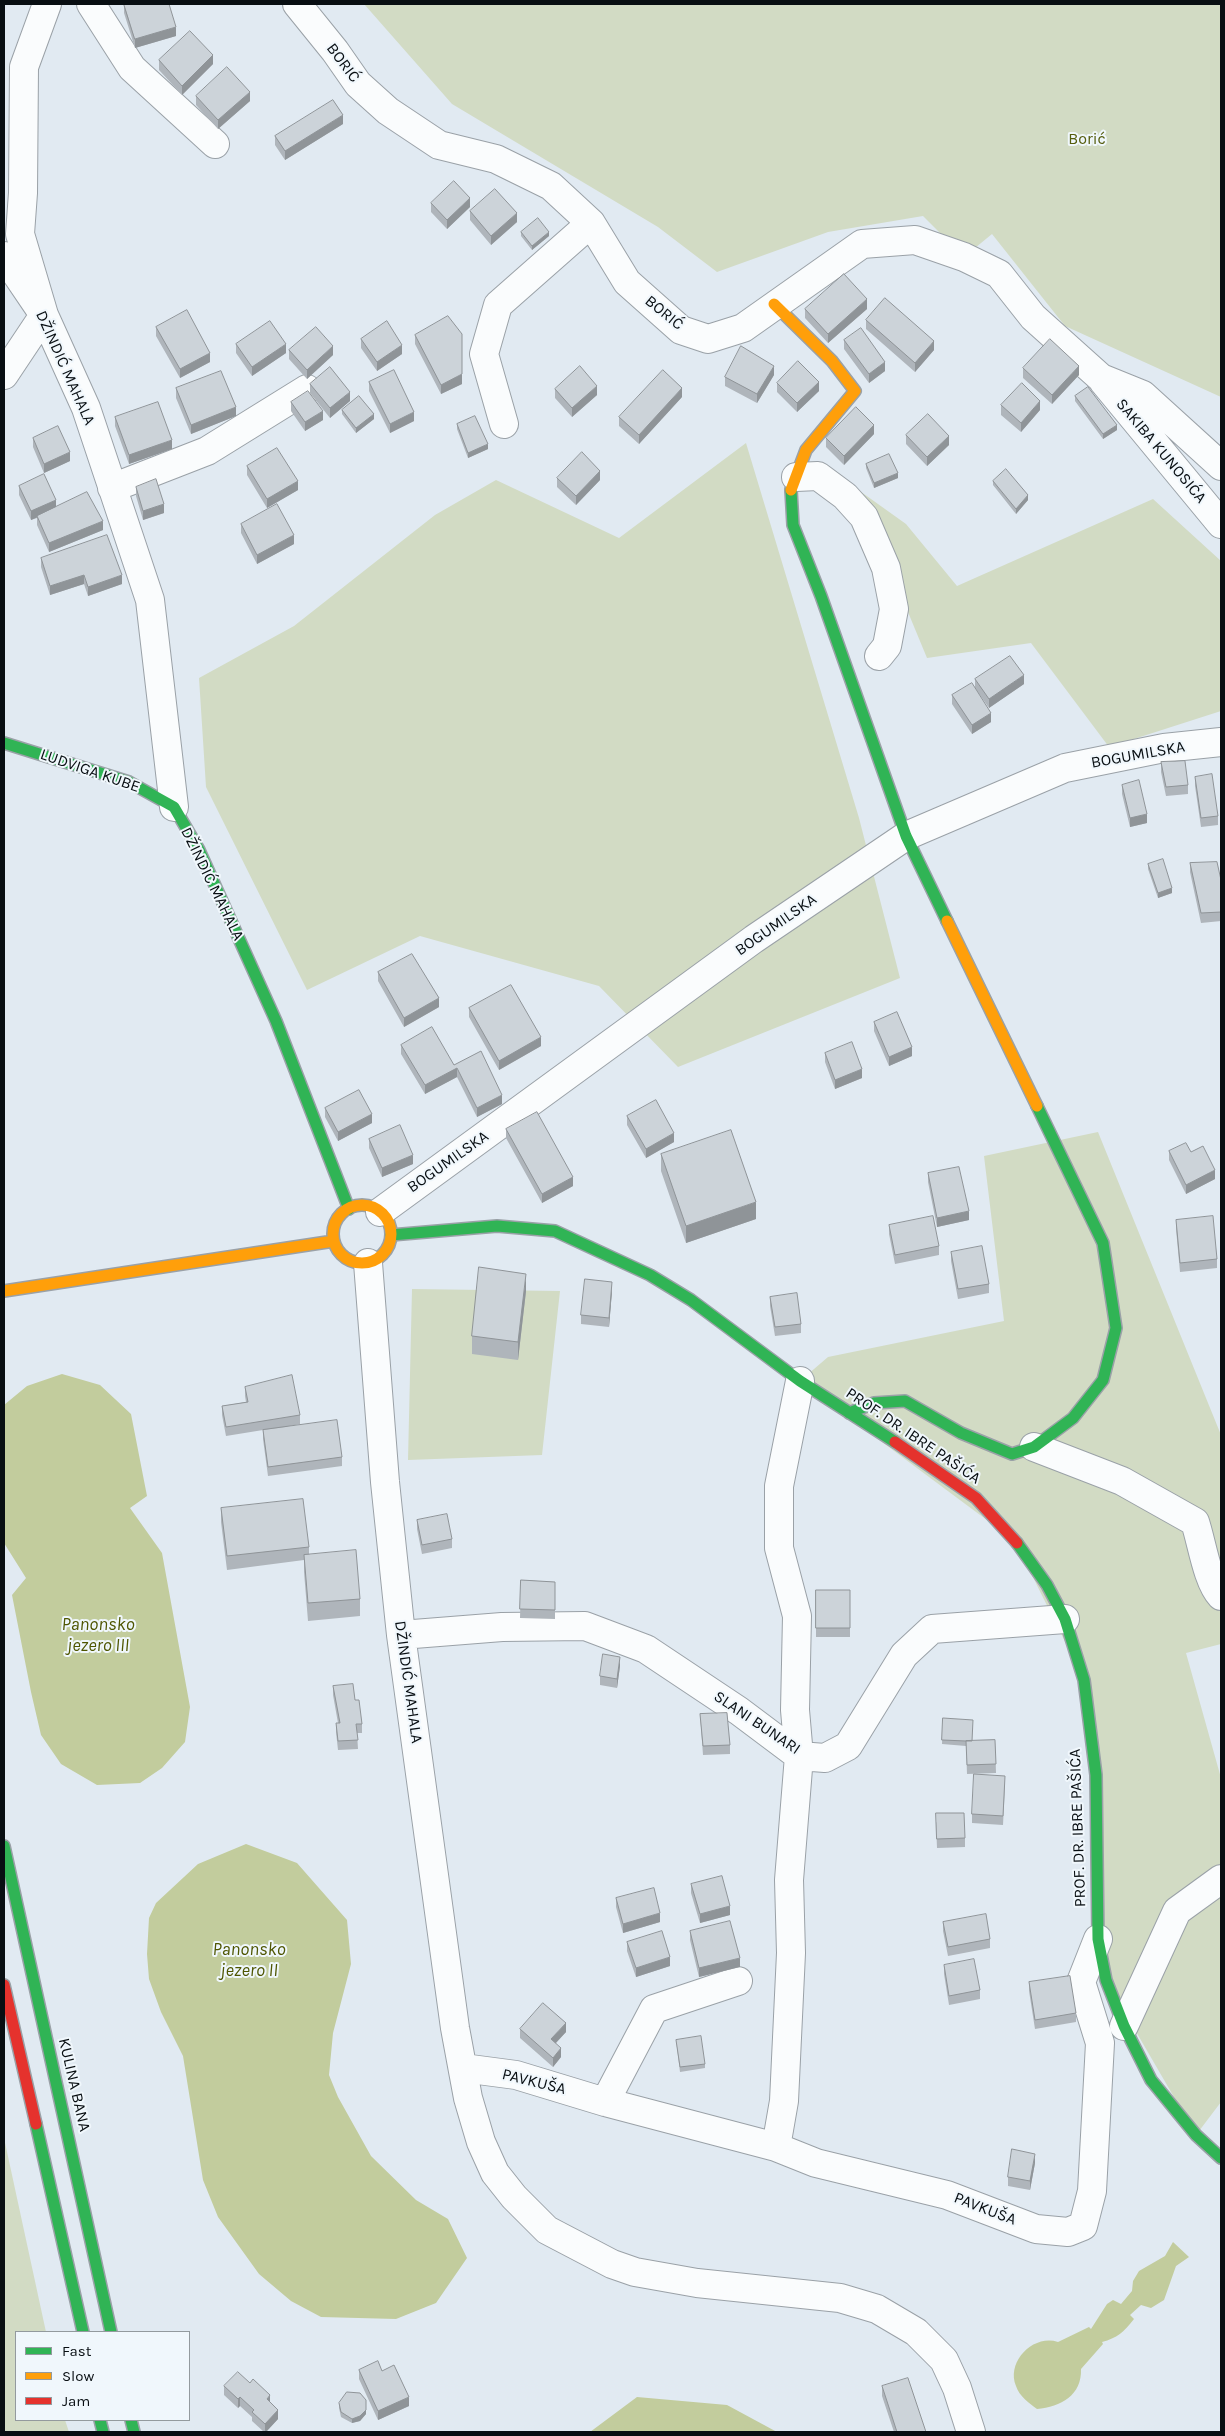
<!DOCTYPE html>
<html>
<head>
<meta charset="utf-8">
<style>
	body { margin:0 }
	#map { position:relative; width:1225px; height:2436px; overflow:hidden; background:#e1eaf2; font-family:Karla,sans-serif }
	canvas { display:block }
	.frame { position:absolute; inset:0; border:5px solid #080e12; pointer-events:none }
	.legend { position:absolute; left:15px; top:2331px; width:175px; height:90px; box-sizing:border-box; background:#f0f7fc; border:1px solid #939a9e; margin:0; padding:6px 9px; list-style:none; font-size:15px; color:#080e12 }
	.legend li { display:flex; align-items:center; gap:10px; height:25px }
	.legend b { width:25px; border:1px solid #939a9e }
</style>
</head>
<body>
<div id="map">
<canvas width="1225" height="2436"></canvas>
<div class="frame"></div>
<ul class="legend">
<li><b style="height:6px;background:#30b455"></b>Fast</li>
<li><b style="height:6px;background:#ff9f0a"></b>Slow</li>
<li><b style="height:6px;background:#e5322d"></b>Jam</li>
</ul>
</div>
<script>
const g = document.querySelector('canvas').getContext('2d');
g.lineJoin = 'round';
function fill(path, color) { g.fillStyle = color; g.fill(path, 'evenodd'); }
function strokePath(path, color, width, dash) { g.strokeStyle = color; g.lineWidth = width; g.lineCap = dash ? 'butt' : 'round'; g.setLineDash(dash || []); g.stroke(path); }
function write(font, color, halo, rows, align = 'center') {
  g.font = font + ' Karla,sans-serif'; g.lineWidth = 4; g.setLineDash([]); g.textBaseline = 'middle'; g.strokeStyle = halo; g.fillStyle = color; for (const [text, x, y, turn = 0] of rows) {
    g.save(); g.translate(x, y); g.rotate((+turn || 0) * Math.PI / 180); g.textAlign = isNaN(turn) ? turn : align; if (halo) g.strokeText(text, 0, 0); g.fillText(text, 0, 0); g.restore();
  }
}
const green = new Path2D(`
	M364,4h857v393l-156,-71 -73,-92 -28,23 -41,-41 -95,16 -111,40 -59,-45 -206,-123z
	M746,443l113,375 41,160 -222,89 -79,-81 -179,-50 -113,54 -101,-203 -7,-109 95,-52 141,-111 61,-35 123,58z
	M857,489l49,35 51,62 196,-87 68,62v150l-112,36 -78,-104 -104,15z
	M1098,1132l123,303v209l-35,9 35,125v324l-25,33 -90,-155 -22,-300 -69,-139 -215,-160 28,-24 176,-36 -20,-165z
	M412,1289l148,2 -18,164 -134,5z
	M4,2138l42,194h-30v88h49l4,12h-65z`);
const water = new Path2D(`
	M62,1374l38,11 31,29 16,82 -17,12 32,45 28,154 -5,35 -23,26 -22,15 -43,2 -36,-21 -20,-29 -10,-43 -19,-97 14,-17 -22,-35v-138l23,-19z
	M246,1844l51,19 50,57 4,44 -18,69 -4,42 9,22 33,59 45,44 32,19 19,39 -31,45 -40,16 -75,-2 -30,-16 -32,-27 -41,-57 -15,-37 -20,-124 -22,-44 -12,-33 -2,-25 2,-36 7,-15 42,-39z
	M1173,2242l16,15 -13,9 -12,34 -13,8 -10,-3 -11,10 4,4c-10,13 -17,19 -32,23l1,2 -22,25c1,26 -20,38 -44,40 -8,-6 -18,-13 -21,-23 -10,-24 17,-52 42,-44l31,-15 2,2 16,-25 6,-4 8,4 11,-13 1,-10 6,-10 26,-15z
	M637,2397l90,8 50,27h-187z`);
const street = new Path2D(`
	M91,4l41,64 83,76
	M297,4l38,47 23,33 30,27 51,34 57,14 55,27 40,37 36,59 54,48 27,9 35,-11 119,-84 53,-4 49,17 35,17 34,43 68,61 42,17 78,71
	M4,256l40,59 42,93 64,192 24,207
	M4,375l40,-60 -24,-81 3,-41 1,-126 23,-63
	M1103,381l118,143
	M504,424l-20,-70 14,-49 93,-82
	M796,477l22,-1 27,20 19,21 22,51 8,41 -7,37 -8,10
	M112,488l95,-37 100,-62
	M380,1212l374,-273 152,-103 159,-68 99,-20 57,-6
	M368,1263l17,219 16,153 54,393 13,70 13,44 14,31 19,24 33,33 65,34 23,8 62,11 143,15 37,11 39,23 28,28 13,28 14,44
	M1034,1447l88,34 73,41c7,21 12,59 26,74
	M401,1635l101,-8 83,-1 61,23 93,62 60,45 26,2 23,-12 56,-91 28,-26 133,-10
	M1124,2026l53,-115 44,-32
	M463,2068l53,7 89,27 171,45 40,16 131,32 89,34 32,3 15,-6 9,-35 8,-148 -19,-61 17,-43
	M605,2102l49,-93 84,-28
	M776,2147l8,-46 7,-148 -2,-73 10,-124 -4,-46 2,-94 -18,-68v-62l21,-105`);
const fast = new Path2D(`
	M791,490l2,35 28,71 85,240 41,85
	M4,743l125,39 45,25 25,43 77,171 73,188
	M391,1235l106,-9 58,5 95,44 41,25 109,81 95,61
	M849,1413l25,-10 31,-2 56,32 51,21 22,-7 39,-29 30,-38 13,-52 -13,-85 -66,-137
	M1017,1543l30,42 18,34 19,61 12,95 2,164 8,41 18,46 27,54 45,55 25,23
	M4,1846l107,486
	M36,2124l47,208
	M100,2420l3,12
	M131,2420l3,12`);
const slow = new Path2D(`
	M774,304l58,57 23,30 -49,59 -15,40
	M947,921l90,185
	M333 1234a29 29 0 1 1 58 0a29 29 0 1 1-58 0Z
	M4,1291l330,-50`);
const jam = new Path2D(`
	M895,1442l81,56 41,45
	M4,1985l32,139`);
const wall = new Path2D(`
	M124,4l52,32 -41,12 -11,-35z
	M159,60l54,4 -31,31 -23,-25z
	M196,96l54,5 -32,28 -22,-24z
	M343,124l-58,36 -10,-15v-9z
	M431,203l39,4 -23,22 -16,-17z
	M470,211l47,11 -26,23 -21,-25z
	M521,232l28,4 -17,14 -11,-14z
	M805,309h62l-39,34 -23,-25z
	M866,320l68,30 -19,22 -49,-43z
	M156,327l54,35 -30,16 -24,-42z
	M415,335l47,49 -21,10 -26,-50z
	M361,339l41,15 -25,17 -16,-23z
	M844,340l41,31 -16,12 -25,-34z
	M236,344l50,9 -34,23 -16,-23z
	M289,350l44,5 -26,24 -18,-20z
	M1023,368l56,7 -27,29 -29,-26z
	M774,375l-17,28 -32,-17v-9z
	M369,382l45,39 -24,12 -21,-42z
	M777,383l42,8 -22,21 -20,-20z
	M310,384l40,17 -20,17 -20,-25z
	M176,388l60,28 -45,18 -15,-36z
	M555,389l42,6 -25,22 -17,-19z
	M1075,396l42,34 -14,9 -28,-38z
	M682,397l-43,47 -20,-18v-9z
	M291,402l32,18 -18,11 -14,-20z
	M1001,405l39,5 -19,22 -20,-17z
	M342,410l32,9 -18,14 -14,-19z
	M115,417l57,32 -43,15 -14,-38z
	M457,424l31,25 -20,9 -11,-29z
	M874,434l-30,31 -18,-18v-9z
	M906,435l43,10 -22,21 -21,-22z
	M33,438l37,23 -26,12 -11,-26z
	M866,464l32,14 -24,10 -8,-20z
	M247,466l51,24 -31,18 -20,-33z
	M557,478l43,2 -24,25 -19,-18z
	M993,481l35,19 -12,14 -23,-29z
	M19,486l37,21 47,23 -54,22 -12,-27v-7l-6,2 -12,-25z
	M136,487l28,26 -21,7 -7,-24z
	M241,524l53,20 -37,20 -16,-31z
	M41,558l81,26 -34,12 -4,-12 -34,11 -9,-28z
	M975,679l49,5 -35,24 -14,-20z
	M952,695l39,27 -19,12 -20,-30z
	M1161,762l27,23v9l-22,2 -5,-24z
	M1195,777l23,39v9l-17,2 -6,-41z
	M1122,785l25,38 -17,4 -8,-33z
	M1190,863l31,17v41l-20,2 -11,-51z
	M1148,864l24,29 -14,5 -10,-29z
	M378,972l61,35 -35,20 -26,-46z
	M469,1008l72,38 -42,24 -30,-53z
	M874,1022l38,34 -23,10 -15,-35z
	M401,1045l53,20 48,39 -25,13 -20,-40 -32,17 -24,-40z
	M825,1053l37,25 -27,11 -10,-27z
	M325,1108l47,15 -34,18 -13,-24z
	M627,1116l47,26 -28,16 -19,-33z
	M506,1129l67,57 -31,17 -36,-65z
	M369,1139l44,25 -31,13 -13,-29z
	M1169,1151l22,1 24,27 -29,15 -17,-34z
	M661,1154l95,65 -70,24 -25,-72z
	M928,1173l41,47 -32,7 -9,-45z
	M1176,1220l41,39v9l-37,4 -4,-43z
	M889,1225l50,21v9l-44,9 -6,-30z
	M951,1252l38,32v9l-31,6 -7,-38z
	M526,1291l-8,69 -46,-6v-18z
	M612,1291l-3,36 -28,-3v-9z
	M770,1297l31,27v9l-26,3 -5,-30z
	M245,1387l55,28v9l-14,3 56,30v9l-74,10 -5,-37v-9l-37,6 -4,-21v-9l24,-4 -1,-6z
	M221,1508l88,39v7l51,45v17l-52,5 -4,-49v-12l-77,10 -6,-48z
	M417,1520l35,19v9l-30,6 -5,-25z
	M521,1580l34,2v37l-35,-1z
	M816,1590h34v47h-34z
	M620,1666l-3,22 -17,-3v-9z
	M333,1686l22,14 7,24v9h-5l1,16 -20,1 -2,-18v-9h2l-5,-28z
	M700,1714l30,31v9l-27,1z
	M943,1718l29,23 23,-1 1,33 -29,1 -1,-28 -24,-2z
	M1005,1785l-2,40 -31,-2v-9z
	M936,1822l29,16v9l-28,1z
	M691,1884l39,31 -30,8 -9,-30z
	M616,1898l44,24 -37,11 -7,-26z
	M943,1922l47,17v9l-42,8 -5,-25z
	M690,1931l50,36 -41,10 -9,-37z
	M627,1942l43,24 -34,11 -9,-26z
	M944,1965l36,25v9l-31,6 -5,-31z
	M1029,1982l47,31v9l-41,7 -6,-38z
	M520,2029l46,3 -10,11 5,14 -8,10 -33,-29z
	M676,2040l29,24v4l-25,4z
	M1035,2163l-5,27 -22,-4v-9z
	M359,2370l23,1 27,35 -31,14 -19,-41z
	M224,2386l46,16 8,17 -12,13h-2l-12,-11v-4l-12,-11 -2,2 -14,-13z
	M882,2386l44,46h-32l-12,-36z
	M366,2400v14l-6,7 -8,2 -11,-6 -2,-9v-5z`);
const shadedWall = new Path2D(`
	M176,27v9l-41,12v-9z
	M213,55v9l-31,31v-9z
	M250,92v9l-32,28v-9z
	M343,115v9l-58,36v-9z
	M470,198v9l-23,22v-9z
	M517,213v9l-26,23v-9z
	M549,232v4l-17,14v-4z
	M867,299v10l-39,34v-9z
	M934,341v9l-19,22v-9z
	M286,344v9l-34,23v-9z
	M402,345v9l-25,17v-9z
	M333,346v9l-26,24v-9z
	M210,353v9l-30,16v-9z
	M885,362v9l-16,12v-9z
	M774,366v9l-17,28v-9z
	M1079,366v9l-27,29v-9z
	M462,374v10l-21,10v-9z
	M819,382v9l-22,21v-9z
	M597,386v9l-25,22v-9z
	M682,388v9l-43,47v-9z
	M350,392v9l-20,17v-10z
	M1040,401v9l-19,22v-9z
	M236,407v9l-45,18v-9z
	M323,411v9l-18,11v-9z
	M414,412v9l-24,12v-9z
	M374,414v5l-18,14v-5z
	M874,425v9l-30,31v-9z
	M1117,425v5l-14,9v-5z
	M949,436v9l-22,21v-9z
	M172,440v9l-43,15v-9z
	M488,444v5l-20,9v-5z
	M70,452v9l-26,12v-9z
	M600,471v9l-24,25v-9z
	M898,473v5l-24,10v-5z
	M298,481v9l-31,18v-9z
	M1028,495v5l-12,14v-5z
	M56,500v9l-25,11v-9z
	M164,504v9l-21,7v-9z
	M103,521v9l-54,22v-9z
	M294,535v9l-37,20v-9z
	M84,575v9l-34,11v-9z
	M122,575v9l-34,12v-9z
	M1024,675v9l-35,24v-9z
	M991,713v9l-19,12v-9z
	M1147,814v9l-17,4v-9z
	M1172,888v5l-14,5v-5z
	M439,998v9l-35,20v-9z
	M541,1037v9l-42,24v-9z
	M912,1047v9l-23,10v-9z
	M457,1068v9l-32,17v-9z
	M862,1069v9l-27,11v-9z
	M502,1095v9l-25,13v-9z
	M372,1114v9l-34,18v-9z
	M674,1133v9l-28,16v-9z
	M413,1155v9l-31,13v-9z
	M1215,1170v9l-29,15v-9z
	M573,1177v9l-31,17v-9z
	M756,1202v17l-70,24v-17z
	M969,1211v9l-32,7v-9z
	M526,1274v17l-8,69v-18z
	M612,1282v9l-3,36v-9z
	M620,1657v9l-3,22v-9z
	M730,1906v9l-30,8v-9z
	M660,1913v9l-37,11v-9z
	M670,1957v9l-34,11v-9z
	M740,1958v9l-41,10v-9z
	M566,2023v9l-15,16v-9z
	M561,2048v9l-8,10v-9z
	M1035,2154v9l-5,27v-9z
	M270,2395v9l-3,-5z
	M240,2397v9l-2,2v-9z
	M409,2397v9l-31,14v-9z
	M278,2410v9l-12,13h-1v-8z
	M366,2410v4l-6,7 -8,2v-4z`);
const building = new Path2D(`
	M124,4h45l7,23 -41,12z
	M190,31l23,24 -31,31 -23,-26z
	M227,67l23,25 -32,28 -22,-24z
	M333,100l10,15 -58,36 -10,-15z
	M454,181l16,17 -23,22 -16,-17z
	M495,189l22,24 -26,23 -21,-25z
	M538,218l11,14 -17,14 -11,-14z
	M844,274l23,25 -39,35 -23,-25z
	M885,298l49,43 -19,22 -49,-43z
	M187,310l23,43 -30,16 -24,-42z
	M448,316l14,18v40l-21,11 -26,-50z
	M270,321l16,23 -34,23 -16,-23z
	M387,321l15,24 -25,17 -16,-23z
	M316,327l17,19 -26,24 -18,-20z
	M861,328l24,34 -16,12 -25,-34z
	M1050,339l29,27 -27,29 -29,-27z
	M741,346l33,20 -17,28 -32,-17z
	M798,361l21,21 -22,21 -20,-20z
	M580,366l17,20 -25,22 -17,-19z
	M330,367l20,25 -20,16 -20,-24z
	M394,370l20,42 -24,12 -21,-42z
	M663,370l19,18 -43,47 -20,-18z
	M221,371l15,36 -45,18 -15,-37z
	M1022,383l18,18 -19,22 -20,-18z
	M1088,387l29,38 -14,9 -28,-38z
	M308,391l15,20 -18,11 -14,-20z
	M359,396l15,18 -18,14 -14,-18z
	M158,402l14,38 -43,15 -14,-38z
	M856,407l18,18 -30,31 -18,-18z
	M928,414l21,22 -22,21 -21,-22z
	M475,416l13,28 -20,9 -11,-29z
	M58,426l12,26 -26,12 -11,-26z
	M277,448l21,33 -31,18 -20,-33z
	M582,452l18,19 -24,25 -19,-18z
	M889,454l9,19 -24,10 -8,-19z
	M1006,469l22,26 -12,14 -23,-28z
	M44,474l12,26 -25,11 -12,-25z
	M156,479l8,25 -21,7 -7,-24z
	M87,492l16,29 -54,22 -12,-27z
	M277,504l17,31 -37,20 -16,-31z
	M107,535l15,40 -34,12 -4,-12 -34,11 -9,-28z
	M1010,656l14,19 -35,24 -14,-20z
	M972,683l19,30 -19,12 -20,-30z
	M1185,761l3,24 -22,2 -5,-25z
	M1212,774l6,42 -17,2 -6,-41z
	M1139,780l8,34 -17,4 -8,-33z
	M1163,859l9,29 -14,5 -10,-29z
	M1217,862l4,18v32l-20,1 -11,-50z
	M412,954l27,44 -35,20 -26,-46z
	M511,985l30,52 -42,24 -30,-53z
	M897,1012l15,35 -23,10 -15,-35z
	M432,1027l22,38 27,-14 21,44 -25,13 -20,-40 -32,17 -24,-40z
	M852,1042l10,27 -27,11 -10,-27z
	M359,1090l13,24 -34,18 -13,-24z
	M656,1100l18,33 -28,16 -19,-33z
	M537,1112l36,65 -31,17 -36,-65z
	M400,1125l13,30 -31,13 -13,-29z
	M731,1130l25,72 -70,24 -25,-72z
	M1186,1143l5,9 12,-6 12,24 -29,15 -17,-34z
	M959,1167l10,44 -32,7 -9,-45z
	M933,1216l6,30 -44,9 -6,-30z
	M1213,1216l4,43 -37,4 -4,-43z
	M982,1246l7,38 -31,5 -7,-37z
	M479,1267l47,7 -8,68 -46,-6z
	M585,1279l27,3 -3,36 -28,-3z
	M797,1293l4,31 -26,3 -5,-30z
	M292,1375l8,40 -74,12 -4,-21 26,-4 -3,-15z
	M337,1420l5,37 -74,10 -5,-37z
	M303,1499l6,48 -82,9 -6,-48z
	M447,1514l5,25 -30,6 -5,-25z
	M356,1550l4,49 -52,4 -4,-48z
	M521,1580l34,2v28l-35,-1z
	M816,1590h34v38h-34z
	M603,1654l17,3 -3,22 -17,-3z
	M353,1684l2,16h4l3,24h-6l2,16 -20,1 -2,-18h4l-7,-37z
	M727,1713l3,32 -27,1 -3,-32z
	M943,1718l30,2 -1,21h-6l-24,-1z
	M995,1740l1,24 -29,1 -1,-24z
	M974,1774l31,2 -2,40 -31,-2z
	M936,1813h28l1,25 -28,1z
	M722,1876l8,30 -30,8 -9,-30z
	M654,1888l6,25 -37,11 -7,-26z
	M986,1914l4,25 -42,8 -5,-25z
	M730,1921l10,37 -41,10 -9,-37z
	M662,1931l8,26 -34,11 -9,-26z
	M974,1959l6,31 -31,6 -5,-31z
	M1070,1976l6,37 -41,7 -6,-38z
	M543,2003l23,20 -15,16 10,9 -8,10 -33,-29z
	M701,2036l4,28 -25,3 -4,-27z
	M1012,2149l23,5 -5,27 -22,-4z
	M378,2361l4,10 12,-6 15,32 -31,14 -19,-41z
	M238,2372l12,11 3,-4 17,16 -3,4 11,11 -13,14 -13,-12 2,-2 -14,-13 -2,2 -14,-13z
	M908,2378l18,54h-29l-15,-46z
	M347,2392l13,1 6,7v10l-6,6 -8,3 -11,-7 -2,-9z`);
const streetNames = [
	["BORIĆ",343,63,53],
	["BORIĆ",664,313,39],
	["DŽINDIĆ MAHALA",65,368,66],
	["SAKIBA KUNOSIĆA",1161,451,50],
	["BOGUMILSKA",1138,755,-10],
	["LUDVIGA KUBE",90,771,19],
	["DŽINDIĆ MAHALA",212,884,64],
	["BOGUMILSKA",776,925,-35],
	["BOGUMILSKA",448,1162,-35],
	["PROF. DR. IBRE PAŠIĆA",913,1436,34],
	["DŽINDIĆ MAHALA",408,1682,82],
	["SLANI BUNARI",757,1723,34],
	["PROF. DR. IBRE PAŠIĆA",1078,1828,-92],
	["PAVKUŠA",534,2082,14],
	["KULINA BANA",74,2085,77],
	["PAVKUŠA",985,2209,21]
];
const parkNames = [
	["Borić",1087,139]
];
const waterNames = [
	["Panonsko",98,1625],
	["jezero III",98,1646],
	["Panonsko",249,1950],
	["jezero II",249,1971]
];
fill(green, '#d2dbc4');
fill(water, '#c2cc9d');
strokePath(street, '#9aa1a7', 30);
strokePath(fast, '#9aa1a7', 14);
strokePath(slow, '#9aa1a7', 14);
strokePath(jam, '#9aa1a7', 14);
strokePath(street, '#fafcfd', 28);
strokePath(fast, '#30b455', 11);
strokePath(slow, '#ff9f0a', 11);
strokePath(jam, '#e5322d', 11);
fill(wall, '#afb5bb');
fill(shadedWall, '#8f9498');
fill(building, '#ccd3d9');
strokePath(building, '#8f9498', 1);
write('16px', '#080e12', '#f0f7fc', streetNames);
write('16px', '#555d0d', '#f0f7fc', parkNames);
write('italic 18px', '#4e5500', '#f0f7fc', waterNames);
</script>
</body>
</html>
